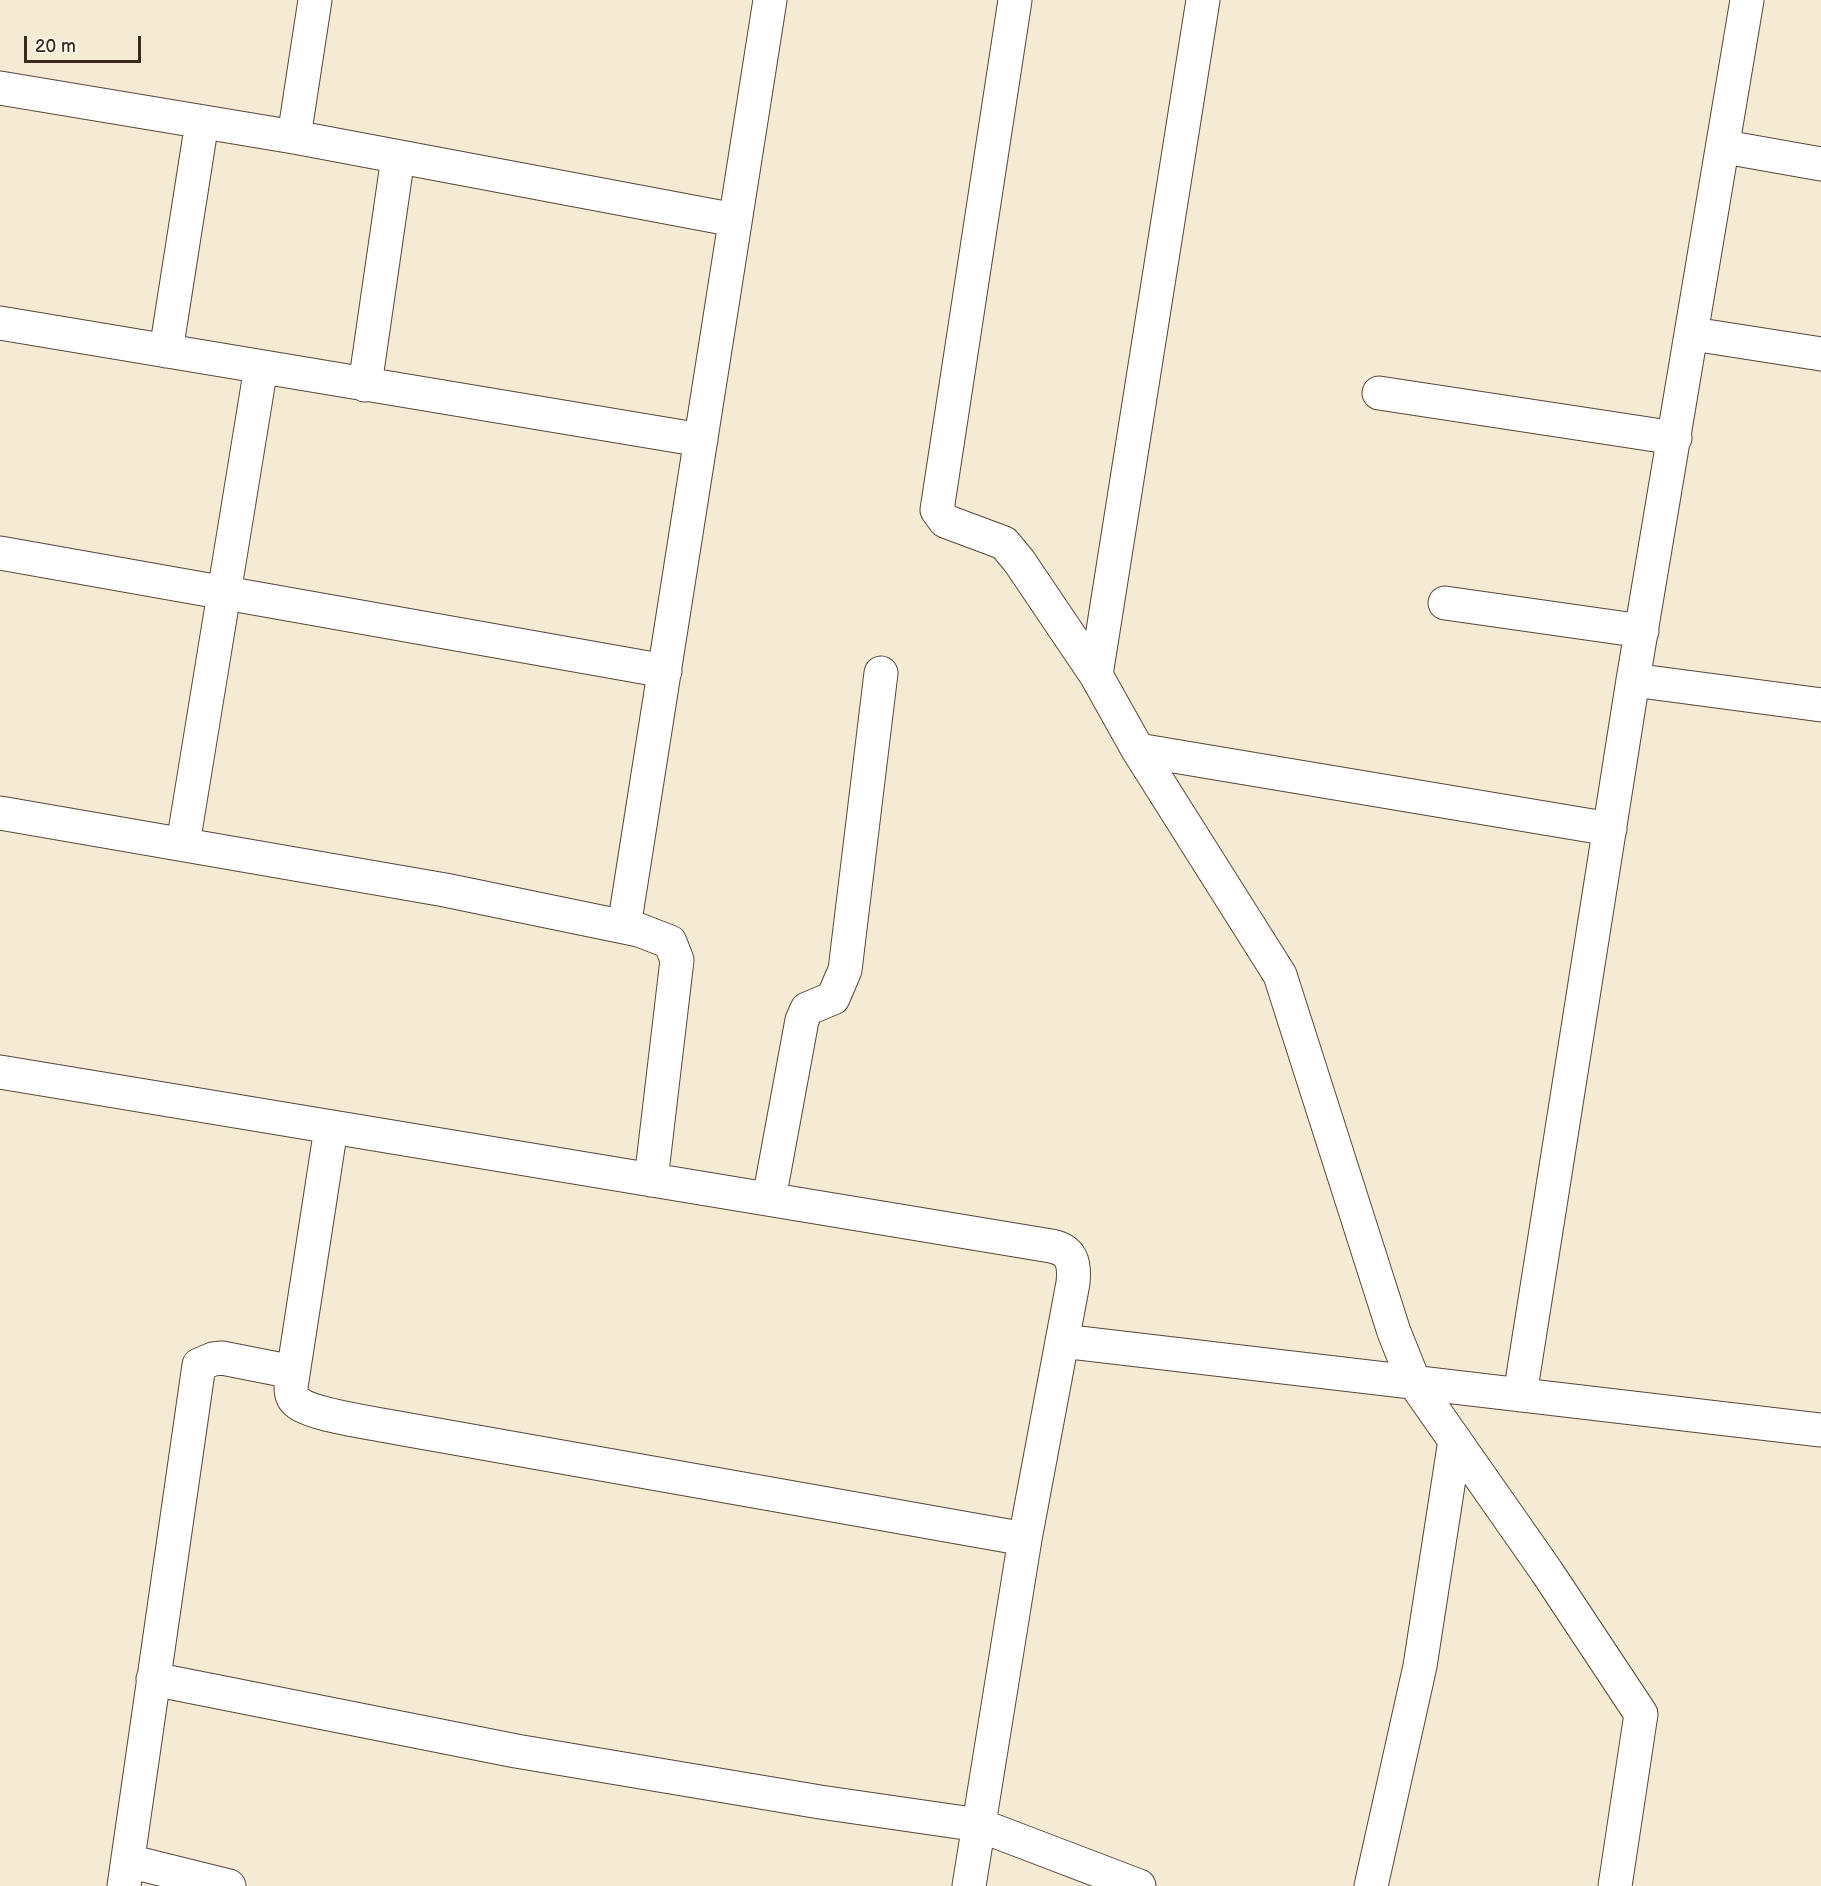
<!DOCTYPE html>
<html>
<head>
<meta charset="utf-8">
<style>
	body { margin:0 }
	#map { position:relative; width:1821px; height:1886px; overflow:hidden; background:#f5ead4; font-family:"Balsamiq Sans",sans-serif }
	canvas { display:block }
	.scale { position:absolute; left:24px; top:36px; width:117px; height:27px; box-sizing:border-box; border:3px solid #3b2a1e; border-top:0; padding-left:8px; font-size:18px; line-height:21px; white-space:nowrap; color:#3b2a1e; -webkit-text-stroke:4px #fbf7ec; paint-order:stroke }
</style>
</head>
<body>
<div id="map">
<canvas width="1821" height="1886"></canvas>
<div class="scale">20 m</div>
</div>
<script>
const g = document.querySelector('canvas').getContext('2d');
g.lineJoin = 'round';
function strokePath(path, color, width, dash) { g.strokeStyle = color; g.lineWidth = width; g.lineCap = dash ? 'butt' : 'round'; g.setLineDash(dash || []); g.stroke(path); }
const minor = new Path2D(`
	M1015,0l-78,510 8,11 59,22 15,18 77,114 42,75 142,225 114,357 20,50 133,190 94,142 -26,172
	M0,88l294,49 441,83
	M294,137l21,-137
	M1725,147l96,17
	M0,323l701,117
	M1693,334l128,20
	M166,351l36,-229
	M365,385l33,-228
	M1379,393l296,45
	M0,553l665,118
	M1445,603l197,28
	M1096,675l107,-675
	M1633,680l188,25
	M1138,750l472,79
	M0,813l445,77 194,40 31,12 7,18 -26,220
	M183,844l78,-477
	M624,927l146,-927
	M0,1072l1051,174c21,4 24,17 22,37l-48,256 -56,347
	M331,1128l-40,259c0,6 1,12 7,16 15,12 79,21 100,25l627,111
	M769,1199l33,-179 5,-11 26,-11 12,-28 36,-297
	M1062,1341l759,89
	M1520,1395l113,-715 114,-680
	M153,1679l363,72 304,51 159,23 160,61
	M128,1861l101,25
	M124,1886l75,-521 14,-6 9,-1 71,14
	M1371,1886l49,-220 35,-226`);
strokePath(minor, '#574739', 35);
strokePath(minor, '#fff', 33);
</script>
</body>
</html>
